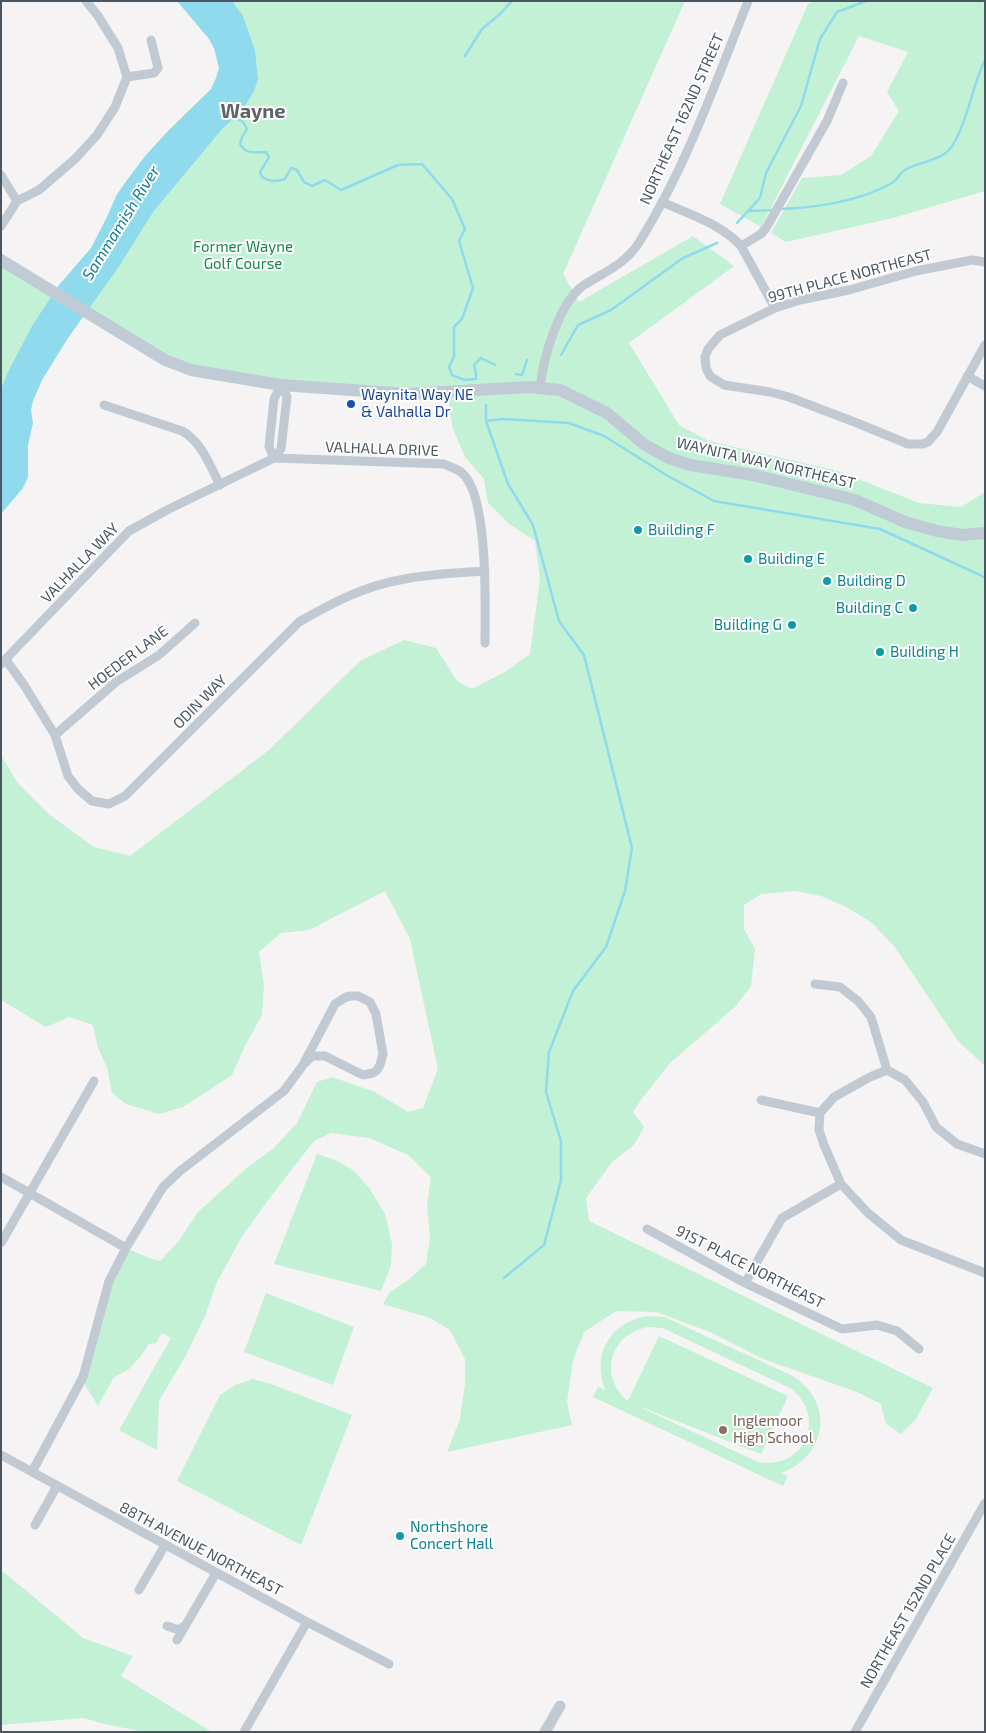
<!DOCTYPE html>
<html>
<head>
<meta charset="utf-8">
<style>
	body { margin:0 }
	#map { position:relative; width:986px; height:1733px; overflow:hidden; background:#f5f3f3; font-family:"Exo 2",sans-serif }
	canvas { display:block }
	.frame { position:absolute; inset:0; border:2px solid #4a5661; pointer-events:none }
</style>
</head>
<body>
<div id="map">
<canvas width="986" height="1733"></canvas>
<div class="frame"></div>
</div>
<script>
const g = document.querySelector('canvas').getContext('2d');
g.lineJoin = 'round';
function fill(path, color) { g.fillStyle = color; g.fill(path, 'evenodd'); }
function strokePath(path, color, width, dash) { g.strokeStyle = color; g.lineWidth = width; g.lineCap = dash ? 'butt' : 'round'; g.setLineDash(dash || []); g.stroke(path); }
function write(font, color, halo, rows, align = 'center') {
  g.font = font + ' "Exo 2",sans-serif'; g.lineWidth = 4; g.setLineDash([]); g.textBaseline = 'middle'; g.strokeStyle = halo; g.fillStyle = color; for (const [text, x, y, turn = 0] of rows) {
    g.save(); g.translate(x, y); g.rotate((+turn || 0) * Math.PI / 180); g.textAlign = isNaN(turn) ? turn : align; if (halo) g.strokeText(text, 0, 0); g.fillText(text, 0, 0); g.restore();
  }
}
const green = new Path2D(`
	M204,1h481l-122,273 16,28 114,-66 41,30 -105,77 50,82 30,16 129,30 81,32 42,4 24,-15v574l-27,-25 -64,-95 -23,-24 -25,-15 -25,-11 -26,-5 -34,3 -17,11v24l11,20 -4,37 -16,21 -65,56 -30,38 -7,11 11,15 -10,18 -22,17 -26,36 3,23 344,167 -17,31 -15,15 -15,-10 -5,-20 -24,-12 -94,-33 -53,-27 -54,-20 -40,-1 -32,21 -11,28 -6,42 5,23 -125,27 13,-33 5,-35v-25l-15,-29 -20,-12 -47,-14 7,-12 17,-11 19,-17 4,-26 -3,-33 4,-28 -23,-22 -39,-17 -38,-5 -17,8 -46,59 -27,38 -24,44 -12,34 -19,39 -27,46 -2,49 -38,-20 52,-92 -9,-5 -6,10 -7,1 -9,13 -11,12 -15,8 -16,29 -16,-26 27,-99 17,-33 21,9 13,4 18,-19 20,-30 50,-45 26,-19 23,-25 20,-41 15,-5 43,15 33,20 15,-4 15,-39 -28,-130 -25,-48 -76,39 -28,3 -22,19 5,33 -2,30 -18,33 -12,27 -49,32 -24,7 -33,-10 -14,-11 -5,-26 -9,-19 -5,-23 -24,-8 -23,10 -45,-27v-245l16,27 33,33 44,32 36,9 139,-106 91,-89 44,-21 32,8 21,33 15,8 33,-17 25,-18 10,-75 -5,-38 -27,-18 -20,-20 -4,-24 -19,-22 -12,-28 -6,-37 -39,2 -217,-24 -118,-69 137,-195 25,-55z
	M814,1h168l3,5v185l-92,27 -107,24 -15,-9 31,-55 39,-3 30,-19 28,-45 -12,-19 21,-40 -49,-16 -98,191 -41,-23 88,-200z
	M1,261l70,39 -23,44 -47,150z
	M317,1154l18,6 18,10 17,19 15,25 7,30 -1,22 -10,25 -107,-27z
	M266,1293l88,34 -21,58 -89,-33z
	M647,1316l18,1 8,4 118,54c44,26 37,81 -10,98l7,3 -5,10 -190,-89 5,-10 7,3c-13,-36 4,-67 42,-74zM648,1327l14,1 7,3 123,58c35,30 12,81 -34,73l-125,-58 128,50 27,-58 -129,-60 -31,65c-30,-25 -18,-67 20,-74z
	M253,1379l18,5 81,31 -51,130 -124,-64 43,-86 15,-10z
	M1,1570l82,68 50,18 -12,20 91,56h-67l-41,-8 -20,-6 -83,7z`);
const water = new Path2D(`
	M177,1h55l11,15 12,35 3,28 -4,12 -12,20 -20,18 -69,83 -33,53 -52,73 -26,42 -9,21 -2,9 2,13 -5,22v32l-5,11 -22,26v-125l7,-17 24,-46 27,-41 32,-37 16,-31 9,-21 11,-16 19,-25 21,-23 44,-43 5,-11 3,-10 -5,-20 -5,-9z`);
const stream = new Path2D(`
	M465,56l17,-27 18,-15 12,-13
	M233,116l10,6 4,7 -5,8 -2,7c6,11 14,8 26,8l3,5 -9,15 2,5c8,5 14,5 23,2l6,-11 6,2 7,12 8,4 13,-6 16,10 57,-25 24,-1 30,35 13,30 -6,12 14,47 -11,31 -8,8v30l-5,10 3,8 13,5 11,-1v-6l-2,-8 7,-7 14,7
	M780,209c35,-1 81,-8 112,-26 5,-3 8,-10 13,-13 17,-10 39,-8 49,-27 15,-26 18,-57 31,-83
	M749,211l26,-1
	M737,223l23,-25 6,-25 35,-67 19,-67 17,-27 29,-11
	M561,355l17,-30 33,-15 72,-52 34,-15
	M516,374l6,1 5,-15
	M486,405v16l22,63 25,41 26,96 25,34 48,193 -7,43 -19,56 -33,44 -24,61 -3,40 15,49v39l-17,65 -40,33
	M486,421l17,-2 66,4 35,13 64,40 46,25 166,28 100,46 5,3`);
const minor = new Path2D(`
	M127,77l27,-4 4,-5 -7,-28
	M1,175l16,26
	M662,202c27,12 59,22 79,44l34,62
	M1,226l16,-25 22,-11 36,-31 22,-24 18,-28 12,-30 -9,-29 -20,-32 -12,-15
	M741,246l20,-12 5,-6 61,-107 16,-38
	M985,262l-13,-2 -56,11 -67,19 -49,10 -25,8 -55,27 -12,14 -3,8 1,11 4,8 14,9 46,7 19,5 68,26 51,21h15l5,-2 9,-10 48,-87
	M967,376l18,10
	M540,388c3,-30 19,-86 44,-103 21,-13 43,-22 56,-44 46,-74 76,-159 108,-240
	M104,405l78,26c20,11 28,35 38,54
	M274,458l170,6c6,3 14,5 18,9 27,23 23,134 23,170
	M274,458l-5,-11 5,-48 7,-14
	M6,660l18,25 31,50 13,41 10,13 14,12 17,3 16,-8 174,-174c33,-19 67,-37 106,-43 26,-5 53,-6 80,-8
	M1,664l128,-133 40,-22 105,-51 7,-9 6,-52 -6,-12
	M55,735l61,-53 43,-27 36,-32
	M815,984l25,3 18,14 13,16 16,53
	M887,1070l-17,7 -36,20 -14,16 -1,17 5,15 17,39 27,29 33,27 84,33
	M887,1070l18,10 18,22 13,25 21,17 28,10
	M761,1100l59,13
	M1,1177l125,71
	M647,1229l98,54 97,46 35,-4 20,6 22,18
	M1,1243l93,-162
	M745,1283l37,-65 59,-34
	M1,1455l306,167 82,42
	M32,1472l51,-95 26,-96 17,-33 37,-61 17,-16 104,-80 19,-26 32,-61 11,-7 5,-1h7l12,6 6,12 7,40 -3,11 -3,5 -4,3 -10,2 -38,-19h-13l-9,9
	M35,1525l22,-39
	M139,1590l26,-45
	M167,1626l12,4 7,-5
	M177,1640l39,-67
	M244,1732l63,-110
	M855,1732l130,-229`);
const tertiary = new Path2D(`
	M545,1732l15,-26`);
const secondary = new Path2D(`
	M1,260l164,100 26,10 90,15 127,9 121,-7 31,3 47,23 38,32 24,13 21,7 63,10 102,25 50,22 32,9 25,4 23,-2`);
const markers = [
	[351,404,5,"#1a4fb4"],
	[638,530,5,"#0f9aa8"],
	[748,559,5,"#0f9aa8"],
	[827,581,5,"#0f9aa8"],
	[913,608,5,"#0f9aa8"],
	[792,625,5,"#0f9aa8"],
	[880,652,5,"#0f9aa8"],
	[723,1430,5,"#8d6e63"],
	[400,1536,5,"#0f9aa8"]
];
const streetNames = [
	["NORTHEAST 162ND STREET",682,119,-66],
	["99TH PLACE NORTHEAST",850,276,-15],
	["VALHALLA DRIVE",382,449,2],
	["WAYNITA WAY NORTHEAST",766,463,13],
	["VALHALLA WAY",80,563,-46],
	["HOEDER LANE",128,658,-37],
	["ODIN WAY",200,702,-45],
	["91ST PLACE NORTHEAST",750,1267,27],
	["88TH AVENUE NORTHEAST",201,1549,28],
	["NORTHEAST 152ND PLACE",908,1611,-60]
];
const parkNames = [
	["Former Wayne",243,247],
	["Golf Course",243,264]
];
const transitNames = [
	["Waynita Way NE",361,395],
	["& Valhalla Dr",361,412]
];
const cultureNames = [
	["Building F",648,530],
	["Building E",758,559],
	["Building D",837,581],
	["Building C",903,608,"right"],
	["Building G",782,625,"right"],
	["Building H",890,652],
	["Northshore",410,1527],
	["Concert Hall",410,1544]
];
const educationNames = [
	["Inglemoor",733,1421],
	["High School",733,1438]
];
const waterNames = [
	["Sammamish River",121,223,-58]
];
const districtNames = [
	["Wayne",253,111]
];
fill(green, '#c3f1d5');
fill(water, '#90daee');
strokePath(stream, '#90daee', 2.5);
strokePath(minor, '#c1cad2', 9);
strokePath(tertiary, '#c1cad2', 11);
strokePath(secondary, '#c1cbd6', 12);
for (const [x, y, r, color] of markers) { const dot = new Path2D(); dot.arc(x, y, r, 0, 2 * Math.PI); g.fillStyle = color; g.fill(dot); strokePath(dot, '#fff', 2); }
write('15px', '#4a5661', '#fff', streetNames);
write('15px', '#17864f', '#fff', parkNames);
write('15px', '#164399', '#fff', transitNames, 'left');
write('15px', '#0d838f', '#fff', cultureNames, 'left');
write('15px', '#785e54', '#fff', educationNames, 'left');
write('italic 16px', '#0c7c9b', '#fff', waterNames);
write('bold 20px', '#5f6368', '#fff', districtNames);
</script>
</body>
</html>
